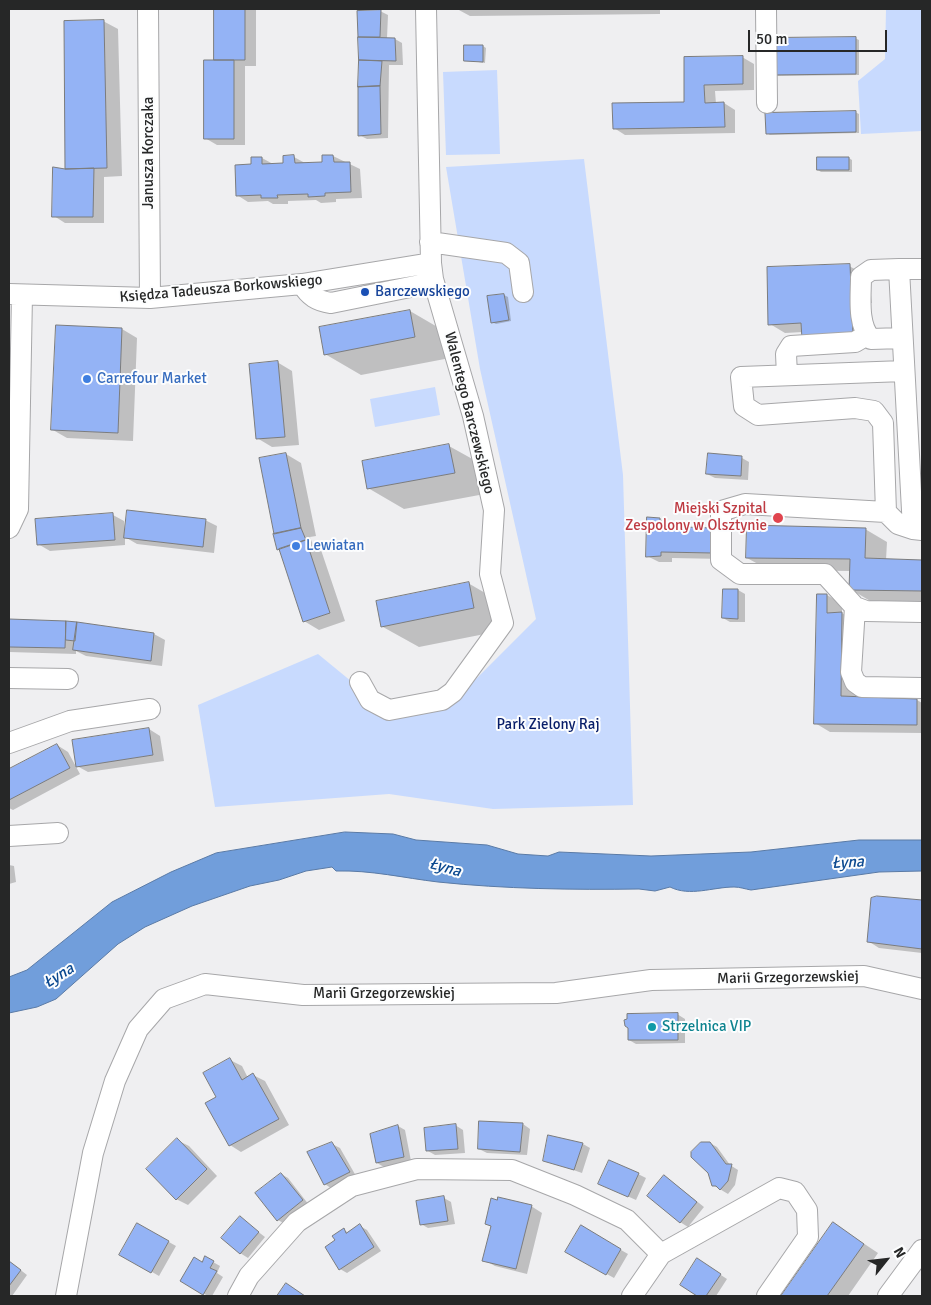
<!DOCTYPE html>
<html>
<head>
<meta charset="utf-8">
<style>
	body { margin:0 }
	#map { position:relative; width:931px; height:1305px; overflow:hidden; background:#efeff1; font-family:Signika,sans-serif }
	canvas { display:block }
	.frame { position:absolute; inset:0; border:10px solid #262727; pointer-events:none }
	.north { position:absolute; left:861px; top:1235px; width:50px; height:50px; -webkit-text-stroke:4px #fcfdfe; paint-order:stroke; rotate:61deg; font-size:14px; font-weight:700; line-height:20px; text-align:center; color:#262727 }
	.north::after { content:''; display:block; margin:auto; width:18px; height:22px; background:#262727; clip-path:polygon(50% 0,100% 100%,50% 72%,0 100%) }
	.scale { position:absolute; left:748px; top:30px; width:139px; height:22px; box-sizing:border-box; border:2px solid #262727; border-top:0; padding-left:6px; font-size:15px; line-height:18px; white-space:nowrap; color:#262727; -webkit-text-stroke:4px #fcfdfe; paint-order:stroke }
</style>
</head>
<body>
<div id="map">
<canvas width="931" height="1305"></canvas>
<div class="frame"></div>
<div class="north">N</div>
<div class="scale">50 m</div>
</div>
<script>
const g = document.querySelector('canvas').getContext('2d');
g.lineJoin = 'round';
function fill(path, color) { g.fillStyle = color; g.fill(path, 'evenodd'); }
function strokePath(path, color, width, dash) { g.strokeStyle = color; g.lineWidth = width; g.lineCap = dash ? 'butt' : 'round'; g.setLineDash(dash || []); g.stroke(path); }
function write(font, color, halo, rows, align = 'center') {
  g.font = font + ' Signika,sans-serif'; g.lineWidth = 4; g.setLineDash([]); g.textBaseline = 'middle'; g.strokeStyle = halo; g.fillStyle = color; for (const [text, x, y, turn = 0] of rows) {
    g.save(); g.translate(x, y); g.rotate((+turn || 0) * Math.PI / 180); g.textAlign = isNaN(turn) ? turn : align; if (halo) g.strokeText(text, 0, 0); g.fillText(text, 0, 0); g.restore();
  }
}
const green = new Path2D(`
	M886,9h36v122l-61,3 -3,-53 27,-22z
	M497,70l3,84 -54,1 -3,-83z
	M584,159l39,316 10,330 -140,4 -104,-15 -174,13 -17,-102 120,-51 78,64 63,-22 77,-77 -56,-250 -34,-202z
	M435,387l5,28 -65,12 -5,-28z`);
const water = new Path2D(`
	M345,832l48,2 23,6 71,5 31,9 30,2 11,-4 92,4 100,-4 108,-12h63v31l-43,1 -128,18c-6,-1 -11,-3 -17,-3 -21,0 -44,10 -64,0l-15,4 -16,-2c-66,1 -134,0 -201,-7 -34,-4 -67,-12 -102,-11l-4,-4 -26,4 -27,9 -29,6 -58,20 -47,21 -27,17 -62,55 -19,8 -28,6v-36l18,-7 85,-68 59,-30 45,-19z`);
const shadow = new Path2D(`
	M216,9h40v57h-11v79h-28l-12,-7 10,-77z
	M457,9h203v5l-190,2z
	M380,11l8,4 -1,23 8,1 7,4 1,22h-14l-1,73 -21,1 -8,-4v-123z
	M103,21l15,8 4,147 -18,1v46h-39l-11,-7z
	M855,38l4,2v35l-85,1 -3,-2z
	M483,46l3,2 -1,15 -20,-3z
	M742,57l12,7v26l-39,1 1,13 8,-1 11,7v23l-110,2 -11,-7 72,-25 -1,-45z
	M855,112l4,2v19l-89,2 -3,-2z
	M333,156l27,13 2,29 -26,1v3l-15,1 -5,-3 -28,1v3h-15l-5,-3 -20,1 -11,-7 16,-29 9,-8 11,6 11,1 10,-8 11,6 18,1z
	M818,158h31l3,2v12h-31l-3,-2z
	M849,266l15,8 4,19 3,2 1,8h-6l2,41 -33,2 1,7 -23,1 -10,-22 -18,1 -15,-9z
	M504,295l4,2 3,24 -15,3 -4,-2 -3,-24z
	M410,311l36,21 4,26 -89,17 -36,-21z
	M57,326l65,3 15,9 -4,103 -66,-3 -14,-8z
	M277,362l15,9 7,74 -27,2 -15,-9z
	M449,446l36,20 5,27 -86,16 -36,-21z
	M286,454l15,9 15,73 -6,1 3,8 8,5 24,71 -26,9 -15,-9z
	M709,455l33,3 7,4 -1,18 -33,-2 -8,-4z
	M113,515l11,6 1,12 80,-13 12,6 -3,27 -77,-9 -12,-7v8l-75,6 -12,-7z
	M660,519l11,6v3l52,31 -51,-1v4h-13l-12,-6z
	M865,529l22,13 -1,18 36,2v41l-50,-1 -22,-13 1,-18 -82,-1 -22,-12z
	M468,583l36,21 6,25 -91,18 -36,-20z
	M738,590l7,4v28h-15l-7,-4z
	M827,595l15,9v9l15,9 -1,76 61,2 5,3v30l-92,-1 -15,-9z
	M9,620l57,2 88,12 11,6 -3,26 -76,-10 -10,-5v3l-67,-2z
	M149,729l11,7 4,25 -76,11 -11,-6z
	M57,745l11,7 12,22 -67,36 -4,-2v-37z
	M9,865l5,1 2,16 -7,2z
	M877,897l45,5v51l-43,-5 -11,-7z
	M677,1014l8,5v24l-49,1 -7,-4z
	M230,1060l12,6 6,12 5,-3 12,6 24,44 -48,27 -11,-7 -12,-48z
	M523,1124l7,5 -3,26 -40,-2 -8,-4z
	M455,1125l8,5 2,23 -30,2 -7,-4z
	M398,1126l7,4 6,31 -27,6 -7,-4z
	M177,1140l12,6 28,30 -29,29 -12,-6z
	M710,1143l7,4 13,18 8,5 -3,15 -7,9 -15,-9z
	M332,1144l8,4 16,28 -24,13 -7,-5z
	M583,1144l7,4 -8,25 -38,-13z
	M281,1174l7,4 21,27 -24,19 -7,-4z
	M638,1174l8,4 -10,22 -29,-13z
	M665,1176l39,31 -16,20 -8,-5z
	M444,1198l7,4 4,22 -27,4 -7,-4z
	M531,1206l11,7 -15,61 -32,-8 -11,-6 8,-33 -6,-3z
	M240,1218l25,19 -17,21 -8,-5z
	M833,1223l45,30 -30,43h-66z
	M137,1224l39,22 -17,30 -38,-22z
	M360,1226l7,4 14,21 -34,22 -7,-4 -3,-28 7,-11 5,3z
	M581,1227l47,27 -14,24 -47,-26z
	M206,1258l14,8 -3,7 6,4 -11,19h-4l-27,-15 22,-18z
	M9,1261l18,14 -15,21h-3z
	M704,1264l23,15 -11,17h-17l-18,-11z`);
const building = new Path2D(`
	M214,9h31v51h-31z
	M381,10l-1,27h-22l-1,-26z
	M104,20l3,148 -42,1 -1,-148z
	M358,37l37,1 1,23 -37,-1z
	M856,37v37l-86,1 -1,-37z
	M464,45h19v17l-19,-1z
	M743,56v28l-39,1 1,18 19,-1 1,25 -112,2 -1,-26 72,-1v-45z
	M204,60h30v79h-30z
	M359,60l23,1 -2,25 -22,1z
	M380,86l1,48 -23,2v-49z
	M856,111v21l-90,2 -1,-21z
	M294,155l1,8 27,-1v-7h11l1,7h16l1,30 -26,1v3l-17,1v-3l-31,1 1,3h-17v-3l-25,1 -1,-31 16,-1v-7h11v7l21,-1v-7z
	M817,157h32v13h-32z
	M53,167l12,2 29,-1 -1,49h-41z
	M850,264l3,72 -51,3 -1,-16 -33,2 -1,-58z
	M504,294l5,26 -18,3 -4,-27z
	M410,310l5,27 -91,18 -5,-28z
	M56,325l66,3 -4,105 -67,-3z
	M278,361l7,76 -29,2 -7,-75z
	M449,444l6,29 -88,16 -5,-28z
	M286,453l15,75 -27,6 -15,-76z
	M708,453l34,3 -1,20 -35,-2z
	M127,510l79,9 -3,28 -79,-9z
	M113,513l2,27 -78,5 -2,-26z
	M647,517l13,1v8l52,2v25l-51,-1v4l-15,1z
	M747,525l119,3 -1,30 57,2v31l-73,-1 1,-31 -104,-1z
	M301,528l5,12 -29,10 -4,-16z
	M306,540l24,73 -27,9 -24,-73z
	M469,582l5,26 -93,19 -5,-26z
	M723,589h15v30l-16,-1z
	M817,594h10v19l15,-1 -1,84 76,3v26l-103,-1z
	M9,619l57,2 -1,27 -56,-1z
	M66,621l11,1 -2,19 -9,-1z
	M77,622l77,11 -3,28 -78,-11z
	M149,728l4,27 -77,12 -4,-27z
	M57,744l13,24 -61,32v-31z
	M877,896l45,4v49l-55,-7 4,-44z
	M678,1013v27h-50v-12l-3,-2 -1,-6 3,-1v-5z
	M230,1058l12,22 11,-7 26,46 -50,27 -24,-43 11,-6 -13,-24z
	M479,1121l44,2 -3,29 -42,-3z
	M456,1124l2,25 -32,2 -2,-23z
	M398,1125l6,32 -28,6 -6,-29z
	M548,1135l35,8 -9,27 -31,-9z
	M177,1138l30,31 -31,31 -30,-31z
	M332,1142l18,30 -26,13 -17,-33z
	M701,1142h9l16,22h6l-4,17 -8,9 -4,-4h-4l-4,-13 -17,-16v-5z
	M609,1160l30,13 -11,24 -30,-13z
	M281,1173l22,27 -26,21 -22,-28z
	M664,1175l33,27 -17,21 -33,-27z
	M444,1196l4,25 -28,4 -4,-24z
	M498,1197l34,8 -16,64 -34,-8 9,-35 -6,-2 6,-26 6,2z
	M240,1216l19,16 -19,22 -19,-16z
	M833,1222l31,22 -37,52h-46z
	M137,1223l32,18 -18,32 -32,-18z
	M360,1224l14,23 -35,23 -14,-23 10,-7 -3,-4 12,-8 2,5z
	M581,1225l40,24 -15,26 -41,-23z
	M205,1256l9,5 -4,7 7,3 -14,24 -23,-14 14,-24 8,5z
	M697,1258l24,16 -15,22h-9l-17,-11z
	M9,1261l12,9 -12,16z
	M286,1283l19,13h-28z`);
const minor = new Path2D(`
	M148,9l2,289
	M766,9l1,94
	M430,242l76,11 13,10 4,29
	M899,269l-28,1 -10,7c0,19 -4,48 10,62l31,-1
	M922,269h-23l14,260 9,1
	M302,284c7,12 15,17 29,19l89,-18 13,-6
	M9,294l141,4 152,-14 129,-21
	M787,375l-1,-21 5,-8 64,-4 12,-7
	M886,512l-3,-89 -9,-12 -19,-3 -97,7 -14,-9 -3,-29 163,-6
	M9,528l9,-19 4,-214
	M913,529l-15,-5 -12,-12 -141,-8 -24,7v49l19,14h85l30,33 11,4 56,1
	M855,607l-4,65 4,10 7,5 60,1
	M9,678l59,1
	M360,682l10,18 19,10 53,-10 11,-8 50,-69 -13,-49 4,-64 -21,-94 -40,-137 -2,-16 -5,-254
	M9,743l61,-22 80,-12
	M9,836l49,-3
	M661,1254l118,-66 16,4 12,18 1,27 -41,59
	M66,1296l27,-143 22,-72 23,-52 26,-30 41,-15 98,11 253,-2 95,-13 213,-4 58,13
	M238,1296l11,-20 48,-54 55,-36 65,-17 95,1 63,25 52,25 34,34 -29,42
	M888,1296l34,-46`);
const markers = [
	[365,292,5,"#1a4fb4"],
	[87,379,5,"#3f7fe0"],
	[778,518,6,"#e0444e"],
	[296,546,5,"#3f7fe0"],
	[652,1027,5,"#0f9aa8"]
];
const streetNames = [
	["Janusza Korczaka",149,153,-90],
	["Księdza Tadeusza Borkowskiego",221,289,-5],
	["Walentego Barczewskiego",469,413,76],
	["Marii Grzegorzewskiej",788,978,-1],
	["Marii Grzegorzewskiej",384,994]
];
const transitNames = [
	["Barczewskiego",375,292]
];
const shopNames = [
	["Carrefour Market",97,379],
	["Lewiatan",306,546]
];
const healthNames = [
	["Miejski Szpital",767,509],
	["Zespolony w Olsztynie",767,526]
];
const parkNames = [
	["Park Zielony Raj",548,725]
];
const cultureNames = [
	["Strzelnica VIP",662,1027]
];
const waterNames = [
	["Łyna",848,863,-3],
	["Łyna",445,868,16],
	["Łyna",59,976,-32]
];
fill(green, '#c8dafe');
fill(water, '#719edb');
strokePath(water, '#5a7aa5', 1);
fill(shadow, '#0003');
fill(building, '#94b3f5');
strokePath(building, '#7b7c7d', 1);
strokePath(minor, '#a7a7a9', 22);
strokePath(minor, '#fff', 20);
for (const [x, y, r, color] of markers) { const dot = new Path2D(); dot.arc(x, y, r, 0, 2 * Math.PI); g.fillStyle = color; g.fill(dot); strokePath(dot, '#fcfdfe', 2); }
write('15px', '#262727', '#fcfdfe', streetNames);
write('15px', '#164399', '#fcfdfe', transitNames, 'left');
write('15px', '#366cbe', '#fcfdfe', shopNames, 'left');
write('15px', '#be3a42', '#fcfdfe', healthNames, 'right');
write('15px', '#081e69', '#fcfdfe', parkNames);
write('15px', '#0d838f', '#fcfdfe', cultureNames, 'left');
write('italic 16px', '#0b4990', '#fcfdfe', waterNames);
</script>
</body>
</html>
